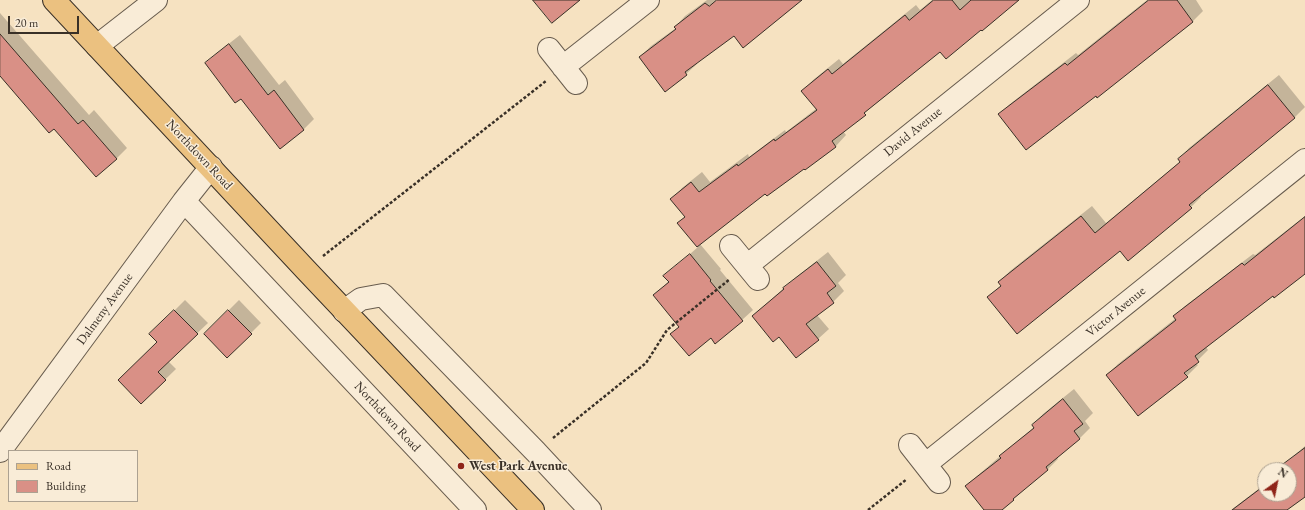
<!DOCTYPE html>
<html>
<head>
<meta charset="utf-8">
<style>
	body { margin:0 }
	#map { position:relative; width:1305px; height:510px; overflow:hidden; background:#f6e2c1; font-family:"EB Garamond",serif }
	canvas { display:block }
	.legend { position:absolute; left:8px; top:450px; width:130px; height:52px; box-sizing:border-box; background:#f9ecd7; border:1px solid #aca191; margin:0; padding:5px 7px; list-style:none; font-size:12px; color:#393027 }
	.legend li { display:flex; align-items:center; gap:8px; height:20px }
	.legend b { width:20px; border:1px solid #aca191 }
	.north { position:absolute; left:1257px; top:462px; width:40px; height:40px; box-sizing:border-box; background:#f9ecd7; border:1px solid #aca191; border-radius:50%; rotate:33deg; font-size:11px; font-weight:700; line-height:16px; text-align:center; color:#393027 }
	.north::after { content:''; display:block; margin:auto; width:14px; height:18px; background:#8f2418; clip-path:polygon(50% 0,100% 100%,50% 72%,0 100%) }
	.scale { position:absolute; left:8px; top:16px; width:71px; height:18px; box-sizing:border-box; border:2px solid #393027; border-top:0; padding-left:5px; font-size:12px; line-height:14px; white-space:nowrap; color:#393027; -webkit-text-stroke:3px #f9ecd7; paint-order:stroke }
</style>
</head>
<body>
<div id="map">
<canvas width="1305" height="510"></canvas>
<ul class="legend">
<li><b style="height:5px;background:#ebc180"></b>Road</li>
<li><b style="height:11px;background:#d99086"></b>Building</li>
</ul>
<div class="north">N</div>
<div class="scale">20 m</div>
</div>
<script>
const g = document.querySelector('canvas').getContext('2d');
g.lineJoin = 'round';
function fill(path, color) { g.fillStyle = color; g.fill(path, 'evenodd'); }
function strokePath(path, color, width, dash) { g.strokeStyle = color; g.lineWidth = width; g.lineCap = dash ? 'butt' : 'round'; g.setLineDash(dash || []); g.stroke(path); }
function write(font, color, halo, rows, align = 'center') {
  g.font = font + ' "EB Garamond",serif'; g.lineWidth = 3; g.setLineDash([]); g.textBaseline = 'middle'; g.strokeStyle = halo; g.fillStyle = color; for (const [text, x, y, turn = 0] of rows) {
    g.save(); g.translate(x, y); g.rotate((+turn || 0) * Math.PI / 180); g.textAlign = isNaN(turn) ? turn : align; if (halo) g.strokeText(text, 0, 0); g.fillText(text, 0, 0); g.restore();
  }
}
const shadow = new Path2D(`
	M707,0h94l-67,35 -38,28 1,1 -11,10 -46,-17 11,-11 25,-18 -1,-1 10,-11z
	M932,0h85l-36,28 -41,22 -97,81 3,4 -10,11 -31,23 -1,-2 -38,25 -66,52 21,25 -1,1 33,40 -11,10 -31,16 -39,-2 8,-8 -26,-31 15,-14 -4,-5 33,-29 -19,-24 6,-7 -13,-17 10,-11 20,-16 8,10 38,-28 1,3 36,-27 1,2 31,-24 -14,-17 10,-11 26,-21 4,5 73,-59 4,5z
	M1147,0h49l7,11 -10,10 -97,73 -96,20 10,-10 66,-51 2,2z
	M0,13l89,102 5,-5 33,38 -11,11 -62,-32 -54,-51z
	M240,35l39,50 6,-5 29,39 -10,10 -24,18 -39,-50 -35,-33 11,-11z
	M1279,75l26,32 -10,10 -95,78 1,2 -10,10 -71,43 -70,58 -61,-11 12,-12 -2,-3 11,-11 82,-65 14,17 75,-62 -2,-2 10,-11z
	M1305,216v56l-32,23 -67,52 2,3 -13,13 3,2 -11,11 -49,39 -31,-40 11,-11 58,-46 -1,-2 10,-10 68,-52 2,1z
	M828,252l18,23 -8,8 6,8 -11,11 -16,13 12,14 -11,10 -39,-3 -26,-20 42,-38z
	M185,300l23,23 -40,38 8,8 -35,34 17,-61 -7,-8z
	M239,300l22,23 -34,34 -22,-23z
	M1074,389l19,24 -8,8 5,7 -10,10 -23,19 1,2 -10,10 -48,41h-14l-20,-24 11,-10 57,-49 -1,-2 10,-11z
	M1305,446v50l-19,14h-55l34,-26v10h24v-24h-6l2,-1 -3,-3z`);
const building = new Path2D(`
	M533,0h47l-28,23z
	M717,0h85l-59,48 -9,-12 -49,36 2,3 -22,17 -26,-35 37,-28 -2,-2 31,-24 4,3z
	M934,0h18l8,10 11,-10h48l-37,31 -1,-1 -35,29 -6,-7 -76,61 2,2 -34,26 4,6 -31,23 -1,-1 -37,27 -2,-2 -68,53 -20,-24 8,-6 -15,-18 21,-17 8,10 38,-28 1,2 36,-27 1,2 42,-31 -16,-19 27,-22 4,5 73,-59 4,5z
	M1149,0h28l16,22 -96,76 -1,-2 -70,54 -28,-36 67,-51 2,2z
	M0,34l78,90 5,-4 34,39 -21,18 -42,-48 -5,4 -49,-57z
	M229,44l39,51 6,-5 30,40 -24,19 -39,-50 -6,4 -30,-40z
	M1268,85l27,33 -106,87 3,3 -64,53 -8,-10 -103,83 -30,-37 14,-11 -3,-4 83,-66 14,17 85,-71 -2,-3z
	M1305,217v57l-31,24 -1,-2 -78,60 4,6 -15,11 4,4 -50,39 -32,-41 70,-55 -3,-4 69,-53 2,2z
	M690,254l21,26 -1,1 33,40 -28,23 -4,-6 -22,18 -19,-22 9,-7 -26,-32 16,-13 -6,-6z
	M817,262l19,24 -9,7 7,10 -28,21 13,16 -23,18 -17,-21 -6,5 -21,-26 32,-27 -1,-1z
	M174,310l24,24 -40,38 8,8 -25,24 -23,-24 39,-38 -8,-8z
	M228,310l24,24 -25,24 -23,-24z
	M1063,399l20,25 -9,7 6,8 -34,28 2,3 -35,29 1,1 -12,10h-18l-19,-24 36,-28 -2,-2 35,-28 -2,-3z
	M1305,448v49l-18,13h-55l33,-25v9h24v-24h-5l-3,-4z`);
const path = new Path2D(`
	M323,256l223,-175
	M553,438l93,-75 21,-33 63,-51
	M868,510l39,-31`);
const minor = new Path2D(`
	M97,46l59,-46
	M549,49l27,34
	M563,67l85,-67
	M184,201l291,309
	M731,246l27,33
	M748,265l330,-265
	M344,311l17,-12 22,-4 153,157 54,58
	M910,445l29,37
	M0,451l184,-250 27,-34
	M926,464l379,-304`);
const major = new Path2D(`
	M54,0l252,270 227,240`);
const markers = [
	[461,466,4,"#8f2418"]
];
const streetNames = [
	["David Avenue",913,132,-39],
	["Northdown Road",199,155,47],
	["Dalmeny Avenue",105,309,-54],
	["Victor Avenue",1116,312,-39],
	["Northdown Road",387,417,47]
];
const poiNames = [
	["West Park Avenue",469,466]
];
fill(shadow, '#0003');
fill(building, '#d99086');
strokePath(building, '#393027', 1);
strokePath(minor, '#685c4e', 24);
strokePath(major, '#393027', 24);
strokePath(path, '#393027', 2.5, [3, 2]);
strokePath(minor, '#f9ecd7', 22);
strokePath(major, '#ebc180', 22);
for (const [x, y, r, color] of markers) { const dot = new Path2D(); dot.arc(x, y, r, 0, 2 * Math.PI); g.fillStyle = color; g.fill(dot); strokePath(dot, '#f9ecd7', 1.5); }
write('13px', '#393027', '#f9ecd7', streetNames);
write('bold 13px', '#393027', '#f9ecd7', poiNames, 'left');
</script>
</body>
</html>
